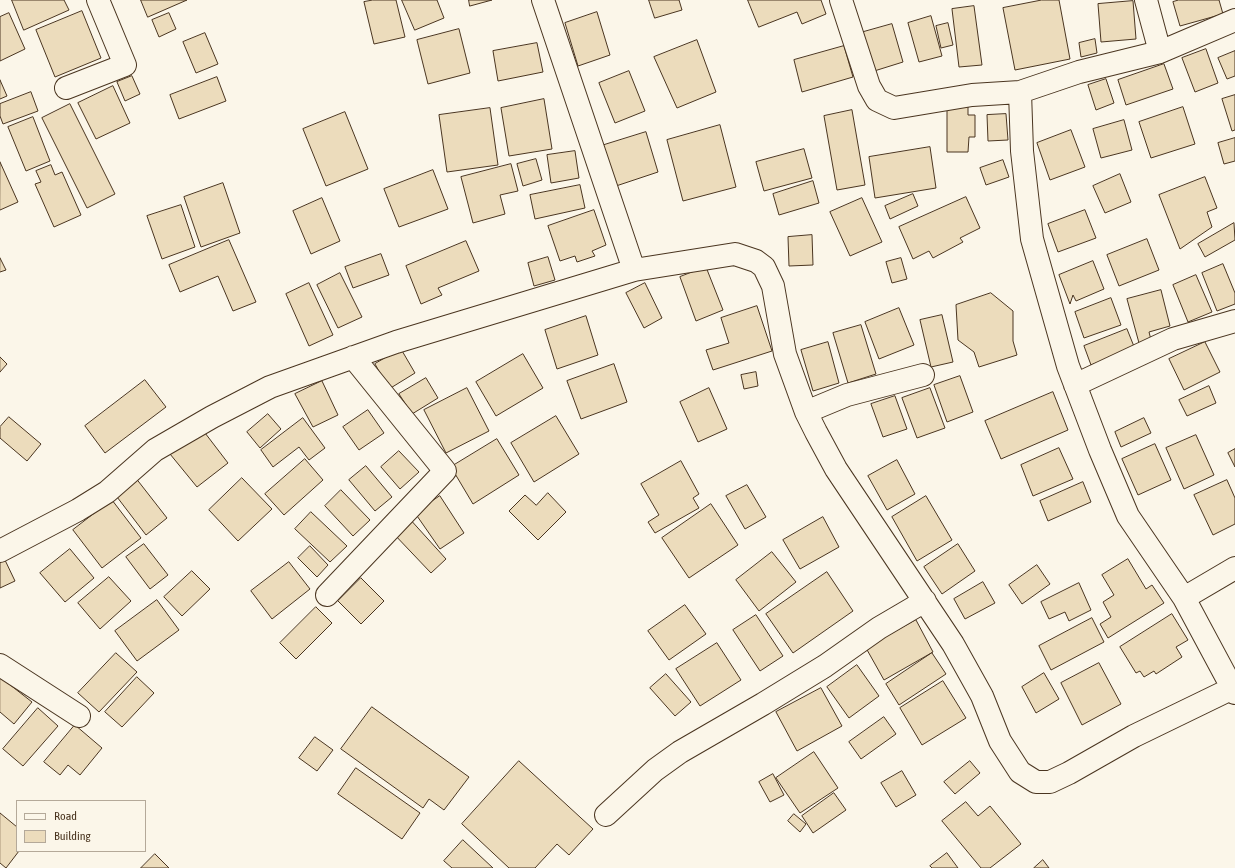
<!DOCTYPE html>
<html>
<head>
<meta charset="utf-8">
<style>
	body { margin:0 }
	#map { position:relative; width:1235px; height:868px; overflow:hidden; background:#fbf6e9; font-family:"Asap Condensed",sans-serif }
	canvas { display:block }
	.legend { position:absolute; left:16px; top:800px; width:130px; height:52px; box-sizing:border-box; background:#fbf6e9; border:1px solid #b4a999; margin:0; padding:5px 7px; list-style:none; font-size:12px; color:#4a3520 }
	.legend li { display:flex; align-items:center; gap:8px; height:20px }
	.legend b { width:20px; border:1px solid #b4a999 }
</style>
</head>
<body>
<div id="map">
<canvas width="1235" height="868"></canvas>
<ul class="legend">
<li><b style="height:5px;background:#fbf6e9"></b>Road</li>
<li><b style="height:11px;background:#ecdcbc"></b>Building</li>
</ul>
</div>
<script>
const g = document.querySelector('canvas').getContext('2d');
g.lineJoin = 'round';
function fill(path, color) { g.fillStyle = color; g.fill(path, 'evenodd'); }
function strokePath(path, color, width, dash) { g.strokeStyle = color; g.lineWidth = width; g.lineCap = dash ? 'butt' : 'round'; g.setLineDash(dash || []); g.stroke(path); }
const building = new Path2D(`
	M12,0h52l5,10 -45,20z
	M141,0h46l-39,17z
	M373,0h23l9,37 -31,7 -10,-42z
	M402,0h35l7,18 -29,12z
	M469,0h23l-22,6z
	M649,0h30l3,10 -27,8z
	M748,0h73l5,14 -24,10 -5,-12 -38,15z
	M1042,0h17l11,59 -55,11 -12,-62z
	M1179,0h40l4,14 -43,12 -7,-24z
	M1133,1l3,38 -35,3 -3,-38z
	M974,6l8,59 -23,2 -7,-58z
	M82,11l19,47 -46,19 -19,-47z
	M597,12l13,43 -32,11 -13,-43z
	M9,13l16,36 -25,12v-44z
	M169,13l7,16 -17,8 -7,-17z
	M931,16l11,40 -23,6 -11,-39z
	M948,23l5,22 -12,3 -5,-22z
	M892,24l11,38 -32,10 -11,-39z
	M459,29l11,44 -42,11 -11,-44z
	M205,33l13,31 -22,9 -13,-31z
	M1095,39l2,14 -16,4 -2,-14z
	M697,40l19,52 -39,16 -23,-51z
	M537,43l6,29 -45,9 -5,-30z
	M844,46l9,31 -51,15 -8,-32z
	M1206,49l12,34 -23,9 -13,-34z
	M1235,51v25l-8,3 -9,-21z
	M1164,64l9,25 -47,16 -8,-25z
	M629,71l16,40 -30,12 -16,-40z
	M132,76l8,18 -15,7 -8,-19z
	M217,77l9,24 -47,18 -9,-24z
	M1106,79l8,24 -18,7 -8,-25z
	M0,80l7,16 -7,3z
	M113,86l17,37 -34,16 -18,-36z
	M31,92l7,19 -35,13 -3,-8v-12z
	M1235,95v35l-3,1 -10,-32z
	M544,99l8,50 -43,7 -8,-48z
	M70,104l45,90 -28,14 -45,-90z
	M968,106v9h7v22h-6l-1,15h-21v-45z
	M1183,107l12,37 -44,14 -12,-36z
	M490,108l8,57 -51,7 -8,-57z
	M852,110l13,75 -28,5 -13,-74z
	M345,112l23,57 -42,17 -23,-57z
	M1006,114l2,26 -20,1 -1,-26z
	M33,117l17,44 -24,10 -18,-44z
	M1124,120l8,30 -31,8 -8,-29z
	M720,125l16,62 -53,14 -16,-61z
	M1071,130l14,37 -35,13 -13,-37z
	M646,132l12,40 -45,15 -12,-41z
	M1235,138v23l-11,3 -6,-21z
	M930,147l6,41 -61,10 -6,-41z
	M804,149l8,29 -48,13 -8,-29z
	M575,151l4,27 -28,5 -4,-28z
	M536,159l6,21 -19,6 -6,-22z
	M1003,160l6,17 -23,8 -6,-17z
	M0,162l18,40 -18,8z
	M511,164l7,27 -18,4 5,19 -32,9 -12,-46z
	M51,165l4,10 7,-3 19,43 -27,12 -19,-43 6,-2 -5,-11z
	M433,170l15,39 -49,18 -15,-38z
	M1120,174l11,28 -26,11 -12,-27z
	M1205,177l12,31 -10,4 5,15 -32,22 -21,-54z
	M813,181l6,22 -40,12 -6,-21z
	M223,183l17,50 -39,14 -17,-50z
	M580,185l5,23 -50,11 -5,-24z
	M913,194l5,12 -28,13 -5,-13z
	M966,197l14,31 -20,10 3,4 -30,16 -4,-7 -16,8 -14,-32z
	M322,198l18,43 -29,13 -18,-43z
	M862,198l20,44 -32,14 -20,-44z
	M181,205l14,42 -33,12 -15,-43z
	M594,210l12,35 -14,6 3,5 -18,6 -2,-6 -15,5 -12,-35z
	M1085,210l11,28 -38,14 -10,-28z
	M1234,223l1,17 -30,17 -7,-13z
	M812,235l1,30 -24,1 -1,-29z
	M1147,239l12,31 -40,16 -12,-31z
	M229,240l27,62 -23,9 -15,-35 -38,16 -11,-27z
	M466,241l13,30 -41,17 4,7 -21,9 -15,-38z
	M381,254l8,21 -36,13 -8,-21z
	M548,257l7,23 -21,6 -6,-23z
	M0,258l6,12 -6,2z
	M901,258l6,21 -15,4 -6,-21z
	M1093,261l11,28 -28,12 -3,-6 -3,9 -11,-29z
	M1223,264l12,29v11l-18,7 -15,-38z
	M706,267l17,43 -27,11 -16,-44z
	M340,273l22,44 -24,11 -21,-43z
	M1196,275l16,37 -24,10 -15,-37z
	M309,283l24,52 -24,11 -23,-52z
	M645,283l17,35 -18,10 -18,-35z
	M1161,290l9,36 -21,6 2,8 -12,3 -12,-44z
	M991,293l22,18v30l4,14 -38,12 -5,-15 -16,-12 -2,-35z
	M1111,298l10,27 -37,13 -9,-26z
	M757,306l15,45 -59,19 -7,-20 23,-7 -8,-25z
	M899,308l15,37 -35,14 -14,-37z
	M942,315l11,47 -22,5 -11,-47z
	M586,316l12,39 -41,14 -12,-39z
	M861,325l15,49 -28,9 -15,-50z
	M1127,329l8,20 -44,16 -7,-19z
	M828,342l11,41 -26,8 -12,-41z
	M1205,342l15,30 -36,18 -15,-31z
	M401,349l14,24 -26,16 -14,-25z
	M523,354l20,34 -47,28 -20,-34z
	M0,357l7,7 -7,8z
	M614,364l13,38 -46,17 -14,-38z
	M756,372l2,14 -14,3 -3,-14z
	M960,376l13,36 -26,10 -13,-37z
	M426,378l12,20 -26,16 -13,-20z
	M145,380l21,27 -61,46 -20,-27z
	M322,381l16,34 -25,12 -18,-33z
	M1209,386l7,17 -29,13 -8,-16z
	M467,388l22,43 -43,22 -22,-43z
	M709,388l18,41 -29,13 -18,-40z
	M930,388l15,40 -28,10 -15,-40z
	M1053,392l15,38 -67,29 -16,-38z
	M895,396l12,33 -24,8 -12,-33z
	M368,410l16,23 -25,17 -16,-23z
	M268,414l13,15 -21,19 -13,-16z
	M556,416l23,38 -45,28 -23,-39z
	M9,417l32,27 -14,17 -27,-23v-11z
	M303,418l22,30 -16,12 -10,-13 -26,20 -12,-17z
	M1144,418l7,15 -30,14 -6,-15z
	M202,429l26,34 -31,24 -27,-33z
	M1196,435l18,40 -30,14 -18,-41z
	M497,439l22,36 -46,29 -22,-37z
	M1155,444l16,36 -33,15 -16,-36z
	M1059,448l14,31 -40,17 -12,-31z
	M1235,449v18l-7,-14z
	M399,451l20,21 -19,17 -19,-22z
	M305,459l18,21 -39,35 -19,-21z
	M897,460l18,34 -28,16 -19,-34z
	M681,461l18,33 -6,4 6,10 -44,25 -7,-11 11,-7 -18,-31z
	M366,466l26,31 -17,14 -26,-31z
	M135,477l32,41 -21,17 -32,-42z
	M242,478l30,31 -34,32 -29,-31z
	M1227,480l8,18v26l-22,11 -19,-40z
	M1083,482l8,20 -43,19 -8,-20z
	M747,485l19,32 -21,12 -19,-33z
	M341,490l29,30 -17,16 -28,-30z
	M548,493l18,19 -28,28 -29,-29 16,-16 11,10z
	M440,496l24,37 -24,16 -25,-36z
	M926,496l26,44 -35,21 -25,-44z
	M112,500l29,38 -39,30 -29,-38z
	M711,504l27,41 -49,33 -27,-40z
	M311,512l36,34 -17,16 -35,-33z
	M408,517l38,42 -15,14 -39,-41z
	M823,517l16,30 -39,22 -17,-29z
	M144,544l24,31 -18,14 -24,-32z
	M958,544l17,27 -33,23 -18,-27z
	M310,546l18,19 -11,12 -19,-19z
	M70,549l24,29 -29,24 -25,-29z
	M772,552l24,30 -37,29 -23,-31z
	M4,558l11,23 -15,7v-28z
	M1128,559l18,30 6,-4 12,18 -56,35 -8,-14 11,-7 -8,-15 11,-7 -12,-20z
	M289,562l21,27 -38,30 -21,-28z
	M1037,565l13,19 -28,20 -13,-19z
	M192,571l18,18 -28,27 -18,-19z
	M827,572l26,39 -60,42 -27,-39z
	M109,577l22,24 -31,28 -22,-26z
	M361,578l23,23 -23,23 -23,-23z
	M983,582l12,21 -30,16 -11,-20z
	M1079,583l12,27 -22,11 -4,-9 -16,7 -8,-17z
	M157,600l22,30 -42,31 -22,-30z
	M685,605l21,29 -37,26 -21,-29z
	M316,607l16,16 -36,36 -16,-16z
	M1172,614l16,26 -12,7 6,10 -26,17 -2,-3 -10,6 -4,-6 -4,2 -16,-26z
	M756,615l27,41 -23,15 -27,-41z
	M1092,618l12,24 -53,28 -12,-24z
	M916,620l17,32 -49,28 -18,-32z
	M717,643l24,37 -41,26 -24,-37z
	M116,653l21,19 -38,40 -21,-19z
	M932,653l14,21 -47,31 -13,-21z
	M1099,663l22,41 -39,21 -21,-42z
	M857,665l22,31 -30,22 -22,-31z
	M1044,673l15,26 -23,14 -14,-26z
	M666,674l25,28 -16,14 -25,-28z
	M0,677l32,25 -18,22 -14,-12z
	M137,677l17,16 -32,34 -17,-15z
	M943,681l23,37 -44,27 -22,-37z
	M821,688l21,38 -45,25 -21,-39z
	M372,707l97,70 -25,33 -15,-11 -6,9 -82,-59z
	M38,708l20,18 -35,40 -20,-17z
	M884,717l12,17 -35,25 -12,-17z
	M75,725l27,23 -22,27 -12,-10 -8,10 -16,-13z
	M315,737l18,13 -16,21 -18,-13z
	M814,752l24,36 -38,25 -24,-35z
	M519,761l74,68 -24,26 -12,-11 -22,24h-26l-47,-44z
	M970,761l10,12 -25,21 -11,-12z
	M356,768l64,45 -18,26 -64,-45z
	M902,771l14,24 -20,12 -15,-24z
	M773,774l11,21 -14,7 -11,-20z
	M834,793l12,17 -33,23 -11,-17z
	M966,802l12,14 12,-10 31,38 -31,24h-9l-39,-47z
	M0,813l17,14v24h2l-13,17 -6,-5z
	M794,814l12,10 -6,8 -12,-11z
	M463,840l30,28h-41l-8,-7z
	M947,853l11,15h-26l-2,-2z
	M155,854l14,14h-28z
	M1043,860l6,8h-15z`);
const street = new Path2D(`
	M543,0l91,270
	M841,0l28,86 8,14 17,8 78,-13 48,-3 59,-20 81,-20 75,-32
	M1146,0l14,52
	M66,88l59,-23 -27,-65
	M1020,92l2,59 10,88 36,127 32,84 28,66 56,82 51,95
	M1075,385l98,-46 62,-18
	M806,412l41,-17 76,-20
	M0,551l78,-41 29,-18 48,-42 57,-33 58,-30 126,-45 238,-72 101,-16 21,7 8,6 9,19 12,68 21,58 10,20 20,37 117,175 29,52 18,45 20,31 16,10h14l19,-9 65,-37 99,-48
	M327,595l118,-124 -92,-114
	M1184,598l51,-30
	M0,665l79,51
	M606,815l49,-45 25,-18 83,-48 62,-38 54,-38 46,-27`);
fill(building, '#ecdcbc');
strokePath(building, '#4a3520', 1);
strokePath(street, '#4a3520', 24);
strokePath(street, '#fbf6e9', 22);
</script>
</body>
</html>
